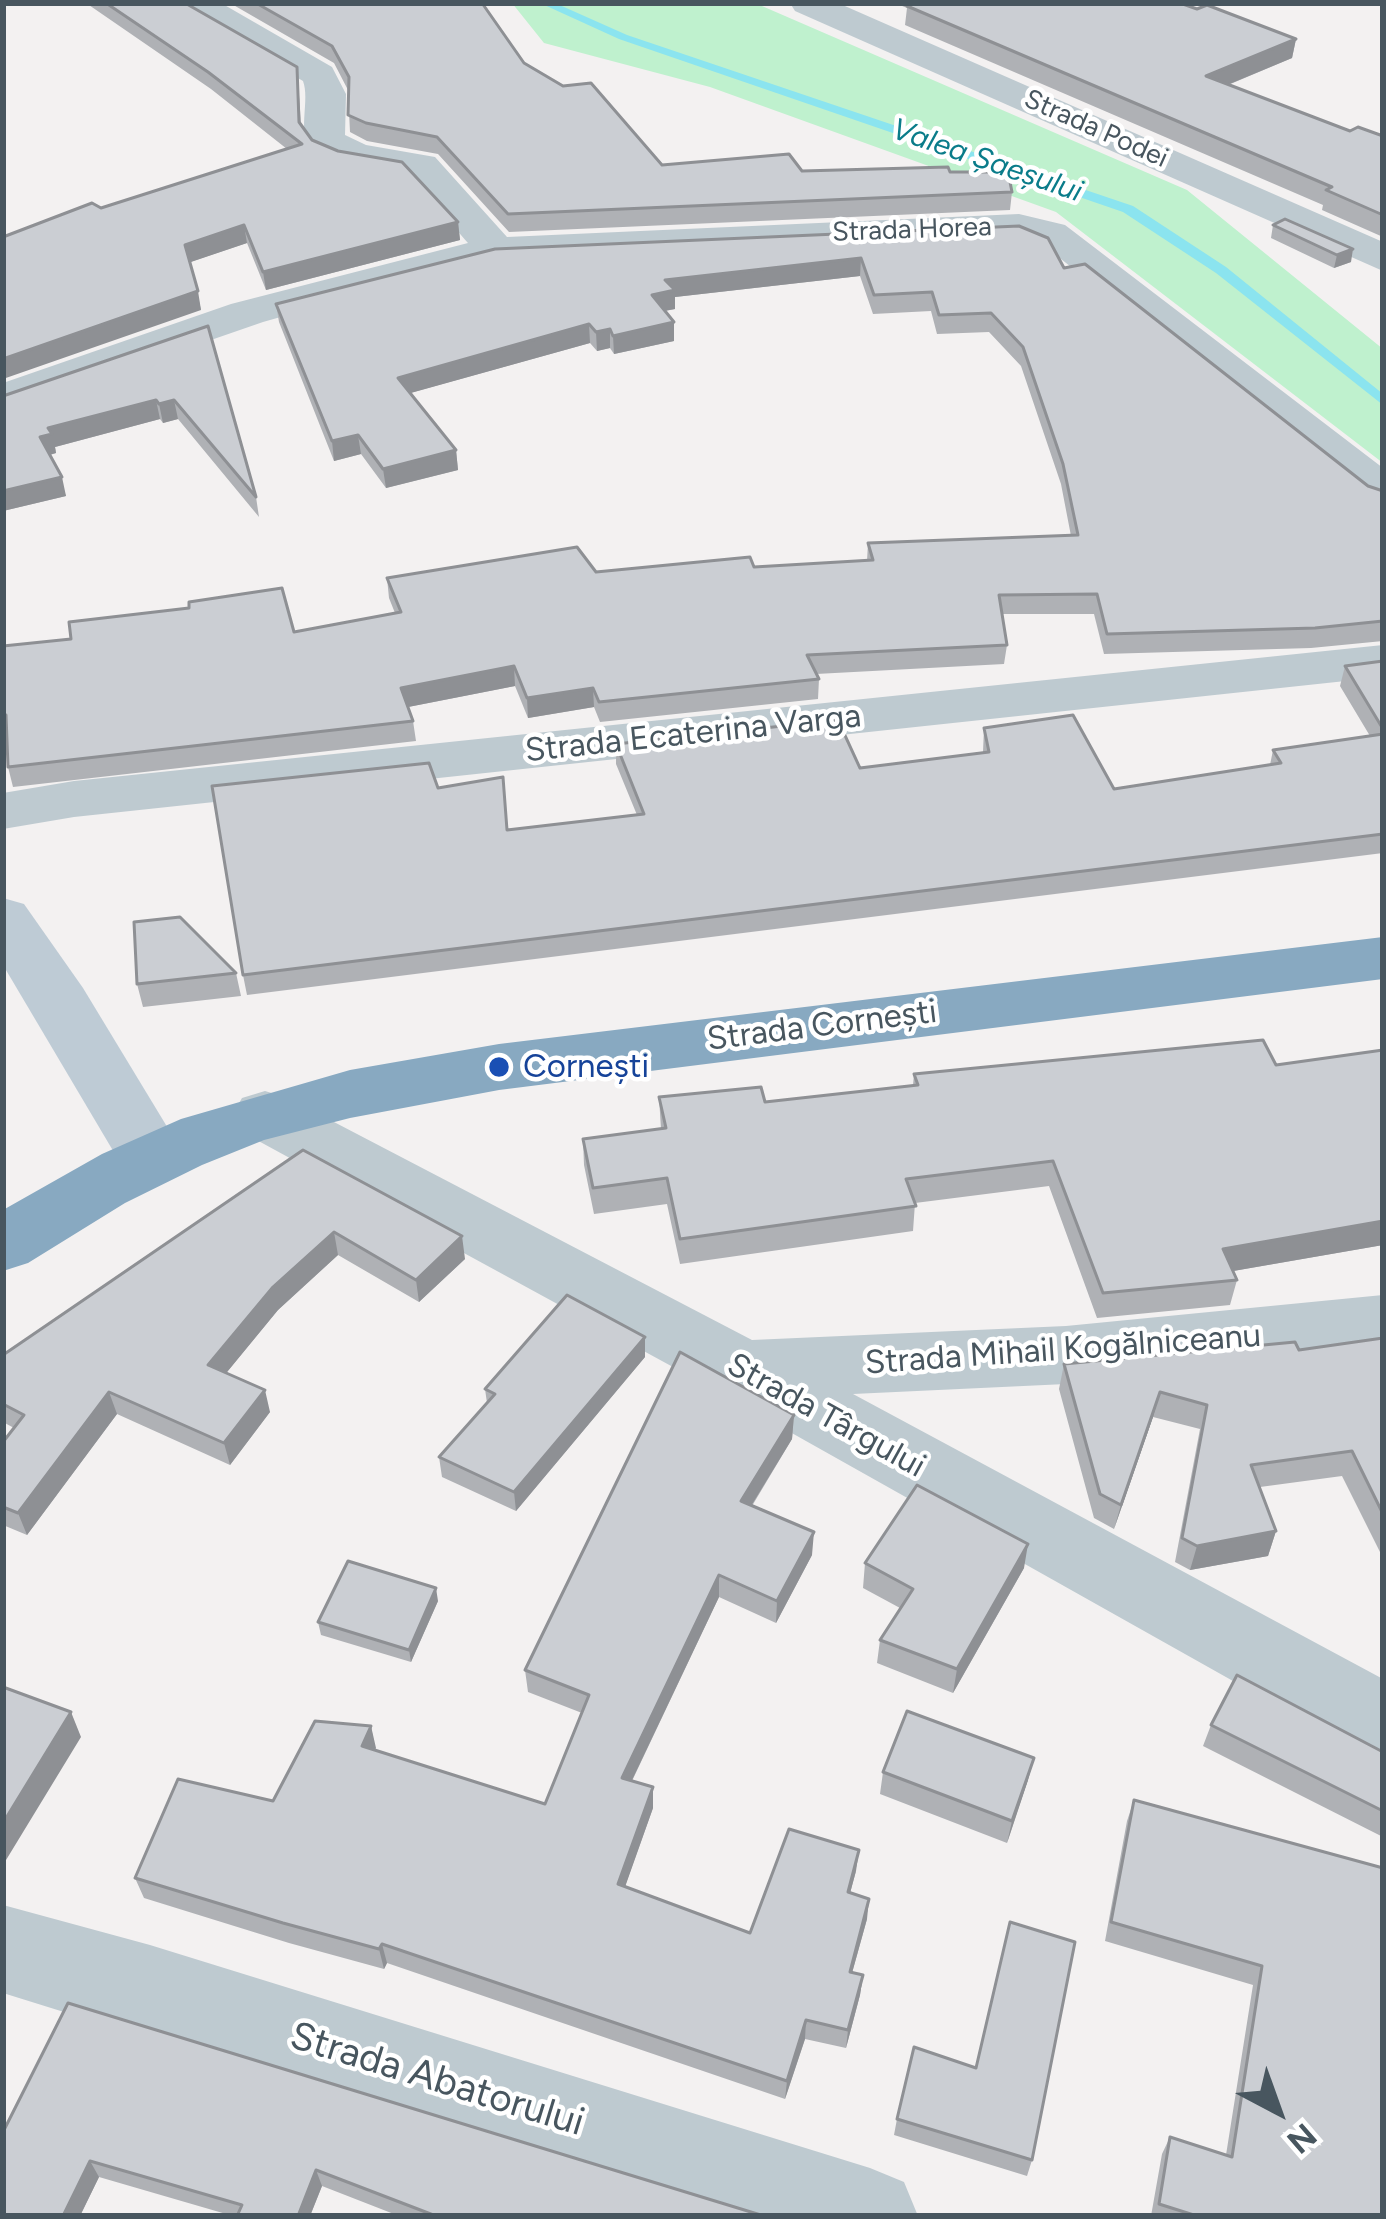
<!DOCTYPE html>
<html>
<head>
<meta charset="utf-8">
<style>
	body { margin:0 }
	#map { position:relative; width:1386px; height:2219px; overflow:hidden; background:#f3f1f1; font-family:Figtree,sans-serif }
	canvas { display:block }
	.frame { position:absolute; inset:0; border:6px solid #48565f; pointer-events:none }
	.north { position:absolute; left:1218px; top:2051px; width:120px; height:120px; -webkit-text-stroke:9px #fff; paint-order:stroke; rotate:139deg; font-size:33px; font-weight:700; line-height:48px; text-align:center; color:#48565f }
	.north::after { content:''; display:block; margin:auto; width:42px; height:54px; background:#48565f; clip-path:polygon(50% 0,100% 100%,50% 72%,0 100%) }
</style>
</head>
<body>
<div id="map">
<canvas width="1386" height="2219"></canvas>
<div class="frame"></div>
<div class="north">N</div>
</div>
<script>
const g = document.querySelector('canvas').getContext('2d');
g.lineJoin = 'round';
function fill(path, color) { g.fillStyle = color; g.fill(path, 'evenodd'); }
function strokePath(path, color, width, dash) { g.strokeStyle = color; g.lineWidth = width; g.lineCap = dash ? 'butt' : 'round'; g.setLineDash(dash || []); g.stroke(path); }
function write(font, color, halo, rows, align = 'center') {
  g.font = font + ' Figtree,sans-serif'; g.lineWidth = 9; g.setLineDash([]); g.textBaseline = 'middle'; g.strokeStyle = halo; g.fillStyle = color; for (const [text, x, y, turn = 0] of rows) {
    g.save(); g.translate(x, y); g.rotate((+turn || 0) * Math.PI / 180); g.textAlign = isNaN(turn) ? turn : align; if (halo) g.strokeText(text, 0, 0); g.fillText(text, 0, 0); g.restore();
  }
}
const green = new Path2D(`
	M512,3h243l432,187 196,159v114l-327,-251 -346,-125 -166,-44z`);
const stream = new Path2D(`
	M540,3h15l72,32 506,171 93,61 157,127v11l-167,-132 -93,-61 -504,-173z`);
const street = new Path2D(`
	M177,3h44l111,64 14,27 -1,41 21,10 69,12 72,80 512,-23 46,11 318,243v39l-17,-5 -310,-247 -38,-16 -522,24 -106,23 -127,36 -260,90v-29l228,-79 237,-61c-14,-15 -47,-62 -63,-68 -29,-11 -76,-1 -96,-30 -11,-15 1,-45 -6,-64l-121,-70z
	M790,3h48l545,239v29l-588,-260z
	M1383,645v32l-1309,140 -71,12v-36l71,-12z
	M265,1091l23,7 464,242 314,-14 317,-31v58l-317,31 -213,10 530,285v81l-29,-11 -637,-358 -475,-259 -10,-17 10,-17z
	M3,1905l147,40 720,223 34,14 14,34h-200l-715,-223z`);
const secondary = new Path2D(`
	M3,898l21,6 59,84 103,170 -10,18 -24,7 -24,-7 -125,-211z`);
const highway = new Path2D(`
	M1383,937v42l-884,111 -149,28 -86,22 -62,25 -77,38 -97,60 -25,8v-61l99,-56 79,-35 169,-49 149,-26z`);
const wall = new Path2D(`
	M86,3h99l112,64 4,57 11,16 146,82 2,18 -194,50 -19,-47 -57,19 11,48 -100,-102 186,-59 -76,-60z
	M230,3h252l42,60 138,102 140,6 148,1 62,20 -2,18 -501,22 -71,-78 -71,-13 -17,-9 -2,-42 -14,-27z
	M895,3h285l116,36 -4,19 -64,27 122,46 33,5v101l-61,-27 1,-5 -418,-180 2,-17z
	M1273,225l78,37 -17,6 -63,-30z
	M1019,226l45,42 304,218 15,5v150l-72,7 -207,6 -10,-40h-92l5,31 -3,19 -188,10 3,5 -1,20 -218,23 -6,-15 -66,11 -13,-32 -107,21 5,14 3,20 -403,46 -5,-20 -1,-31h-4v-90l291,-14 101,-19 -6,-15 -2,-20 367,-11 113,-6 1,-18 203,-7 -10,-52 -40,-118 -32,-34 -52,2 -6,-23 -58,3 -13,-38 -185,21v12l-10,2 9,11v19l-60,13 -4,-6 -13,3 -7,-8 -180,50 46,57 2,20 -72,18 -25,-34 -27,7 -55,-139 -3,-18z
	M208,326l48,171 3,20 -81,-98 -15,4 -3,-4 -105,28 1,6 -6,2 16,41 -63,15v-115z
	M1383,661v192l-1136,142 -4,-20 195,-187 69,42 130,-15 -21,-51v-20l244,24 123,-16 1,-24 130,61 156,-24 3,-15 97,-14 -30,-50 5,-20z
	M236,973l5,23 -98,11 -6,-23z
	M914,1074l469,171 -150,26 4,9 -7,25 -133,13 -48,-132 -134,17 -2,28 -233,33 -13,-60 -73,10 -10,-49 -1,-26 78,-10 -2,-32 106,5 148,-17z
	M303,1150l162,109 -46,43 -81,-47 -60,55 -52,63 44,39 -40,53 -113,-51 -90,121 -24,-10v-83l11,-14 -11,-6v-67z
	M1383,1338v220l-41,-82 -82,11 16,44 -8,25 -78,14 -15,-8 25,-133 -47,-12 -39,112 -20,-11 -35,-129 5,-25 235,-14z
	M645,1357l-129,154 -74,-34 -3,-20 48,-54 -2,-14z
	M794,1415l-2,24 -40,67 60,49 -36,68 -57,-26 -87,184 21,27 -28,78 125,47 106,-62 -6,22 17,26 -15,54 11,2 -3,20 -14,53 -41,-9 -20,60 -398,-136 -3,6 -95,-26 -145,-45 -9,-20 138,-77 98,-75 4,24 170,54 37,-91 -54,-21 -3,-22z
	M865,1563l159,5 -71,125 -76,-30 3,-23 20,-32 -37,-20z
	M438,1601l-27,61 -90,-27 -3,-13z
	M1211,1725l172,27v85l-180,-91z
	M883,1772l145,8 -21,63 -127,-49z
	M1134,1800l249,68 -1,348h-231l11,-62 8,-17 56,18 27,-170 -148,-44 22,-120z
	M976,2068l56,92 -5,16 -133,-41 3,-16z
	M3,2132l761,84h-365l-77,-30 -12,30h-77l-134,-39 -19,39h-77z`);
const shadedWall = new Path2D(`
	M1296,39l-4,19 -89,37 3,-19z
	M458,222l2,18 -194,50 -3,-18z
	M244,225l3,18 -59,20 -3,-18z
	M1353,249l-2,13 -17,6 3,-13z
	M861,258l-1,18 -185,21v12l-23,4v-18l13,-15z
	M198,291l3,19 -198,69v-20z
	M674,322v19l-60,13 -1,-18z
	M589,324l1,19 -190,53 -2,-18z
	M610,329v19l-13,3 -1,-19z
	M156,400l4,19 -105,28 1,6 -11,3 -5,-19 8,-9z
	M174,400l4,19 -15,4 -4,-19z
	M358,435l3,19 -27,7 -2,-20z
	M456,450l2,20 -72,18 -3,-19z
	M62,477l4,19 -63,15v-20z
	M514,666l1,20 -112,22 -2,-20z
	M593,688l1,19 -66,11 -1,-20z
	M6,715l5,20 -8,1v-20z
	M1383,1221v24l-167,29 7,-25z
	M334,1232l4,23 -60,55 -64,78 -6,-23 65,-78z
	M462,1236l3,23 -46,43 -3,-22z
	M645,1337v20l-129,154 -2,-19z
	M265,1390l5,22 -40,53 -6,-22z
	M109,1392l8,22 -90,121 -9,-22z
	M1160,1392l-7,25 -39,112 7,-24z
	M794,1415l-2,24 -52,85 1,-23z
	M1276,1531l-8,25 -78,14 7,-24z
	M814,1532l-2,23 -36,68 1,-22z
	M1028,1544l-4,24 -71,125 4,-24z
	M719,1575v22l-96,202 -1,-21z
	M436,1588l2,13 -27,61 -2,-12z
	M71,1712l10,25 -78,128v-42z
	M371,1726l5,22 -9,19 -5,-21z
	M1034,1758l-6,22 -21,63 5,-22z
	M653,1787v21l-34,96 -1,-20z
	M859,1850l-3,21 -11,41 3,-20z
	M869,1899l-2,20 -20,72 3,-19z
	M382,1944l5,19 -3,6 -5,-20z
	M863,1975l-3,20 -14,53 2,-18z
	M806,2020l-1,19 -20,60 2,-18z
	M90,2161l9,16 -19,39h-17z
	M316,2170l6,16 -12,30h-12z`);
const building = new Path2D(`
	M106,3h79l112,64 2,55 13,18 26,11 64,11 56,60 -195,50 -19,-47 -59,20 13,46 -195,68v-122l89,-34 9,5 201,-64 -94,-72z
	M256,3h226l42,60 39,23 28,-3 71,82 127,-11 13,17 146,-4 2,5h58l4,20 -504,22 -71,-77 -71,-14 -18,-8 1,-38 -17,-31z
	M916,3h264l17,6 10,-4 89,34 -90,37 144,55 8,-4 25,9v79l-57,-25 6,-3 -425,-181z
	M1285,219l68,30 -16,6 -64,-30z
	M1019,226l29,12 16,30 21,-4 283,222 15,5v130l-68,7 -208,6 -10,-40 -98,1 8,50 -200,10 12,24 -220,23 -6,-14 -66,10 -13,-32 -113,22 12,33 -405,46 -2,-52 -3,1v-70l68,-7 -2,-17 120,-14v-6l93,-14 12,44 107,-20 -14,-34 190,-31 19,25 154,-15 4,10 119,-7 -5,-17 210,-8 -15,-71 -40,-117 -32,-34 -52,2 -7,-23 -58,3 -13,-37 -196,22 10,10 -23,5 22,27 -61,14 -3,-7 -14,3 -7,-8 -191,54 58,72 -73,19 -25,-34 -26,6 -56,-137 219,-55z
	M208,326l48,171 -82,-97 -15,4 -3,-4 -108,28 4,6 -12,3 22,40 -59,14v-95z
	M1383,661v68l-38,-63z
	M1073,715l41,74 167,-26 -8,-13 110,-16v100l-1140,141 -31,-189 217,-23 9,25 65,-11 4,53 137,-16 -28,-70 222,-24 22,48 129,-16 -5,-24z
	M180,917l56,56 -99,11 -3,-62z
	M1263,1040l13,25 107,-15v171l-160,28 14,31 -134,13 -50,-132 -147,18 10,27 -236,33 -13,-61 -74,10 -10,-49 83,-11 -7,-31 102,-10 4,15 153,-17 -4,-11z
	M303,1150l159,86 -46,44 -82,-48 -61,55 -65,78 57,25 -41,53 -115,-51 -91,121 -15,-6v-65l21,-27 -21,-11v-49z
	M567,1295l78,42 -131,155 -75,-35 56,-63 -10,-5z
	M1383,1338v176l-31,-63 -101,14 25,66 -79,15 -15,-8 25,-133 -47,-13 -39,113 -21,-11 -36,-130 231,-22 4,8z
	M680,1352l114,63 -53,86 73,31 -37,69 -58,-26 -97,203 31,9 -35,97 132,49 39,-104 70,21 -11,42 21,7 -19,73 13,3 -15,55 -42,-10 -19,61 -405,-137 -3,5 -96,-26 -148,-45 43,-99 95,22 42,-80 56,5 -9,20 183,58 44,-109 -64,-25z
	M917,1485l111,59 -71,125 -77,-29 33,-51 -48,-26z
	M348,1561l88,27 -27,62 -91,-28z
	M1237,1675l146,77v59l-172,-86z
	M3,1687l68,25 -68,111z
	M907,1711l127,47 -22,63 -129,-49z
	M1134,1800l249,68 -1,348h-185l-38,-12 11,-67 62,20 30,-191 -151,-44z
	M1010,1922l65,20 -43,218 -135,-41 17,-72 62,21z
	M68,2003l696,213h-328l-120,-46 -18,46h-61l5,-11 -152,-44 -27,55h-60v-84z`);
const markers = [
	[499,1067,12,"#1a4fb4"]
];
const farStreetnames = [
	["Strada Podei",1096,129,24],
	["Strada Horea",912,230,-2]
];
const farWaternames = [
	["Valea Șaeșului",987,161,19]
];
const streetNames = [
	["Strada Ecaterina Varga",693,734,-6],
	["Strada Cornești",822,1026,-7],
	["Strada Mihail Kogălniceanu",1063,1350,-4],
	["Strada Târgului",826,1416,29]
];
const transitNames = [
	["Cornești",523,1067]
];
const nearStreetnames = [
	["Strada Abatorului",437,2080,17]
];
fill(green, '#bff1ce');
fill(stream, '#8be4ef');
fill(street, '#becad0');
fill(secondary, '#becbd5');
fill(highway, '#88a9c1');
fill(wall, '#afb1b5');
fill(shadedWall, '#8e9094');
fill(building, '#cbced3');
strokePath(building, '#8e9094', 3);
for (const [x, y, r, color] of markers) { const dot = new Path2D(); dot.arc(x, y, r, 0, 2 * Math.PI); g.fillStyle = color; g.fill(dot); strokePath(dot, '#fff', 4.5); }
write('27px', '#48565f', '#fff', farStreetnames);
write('italic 30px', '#0a7c8a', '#fff', farWaternames);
write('33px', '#48565f', '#fff', streetNames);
write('33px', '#164399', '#fff', transitNames, 'left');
write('39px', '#48565f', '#fff', nearStreetnames);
</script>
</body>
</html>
